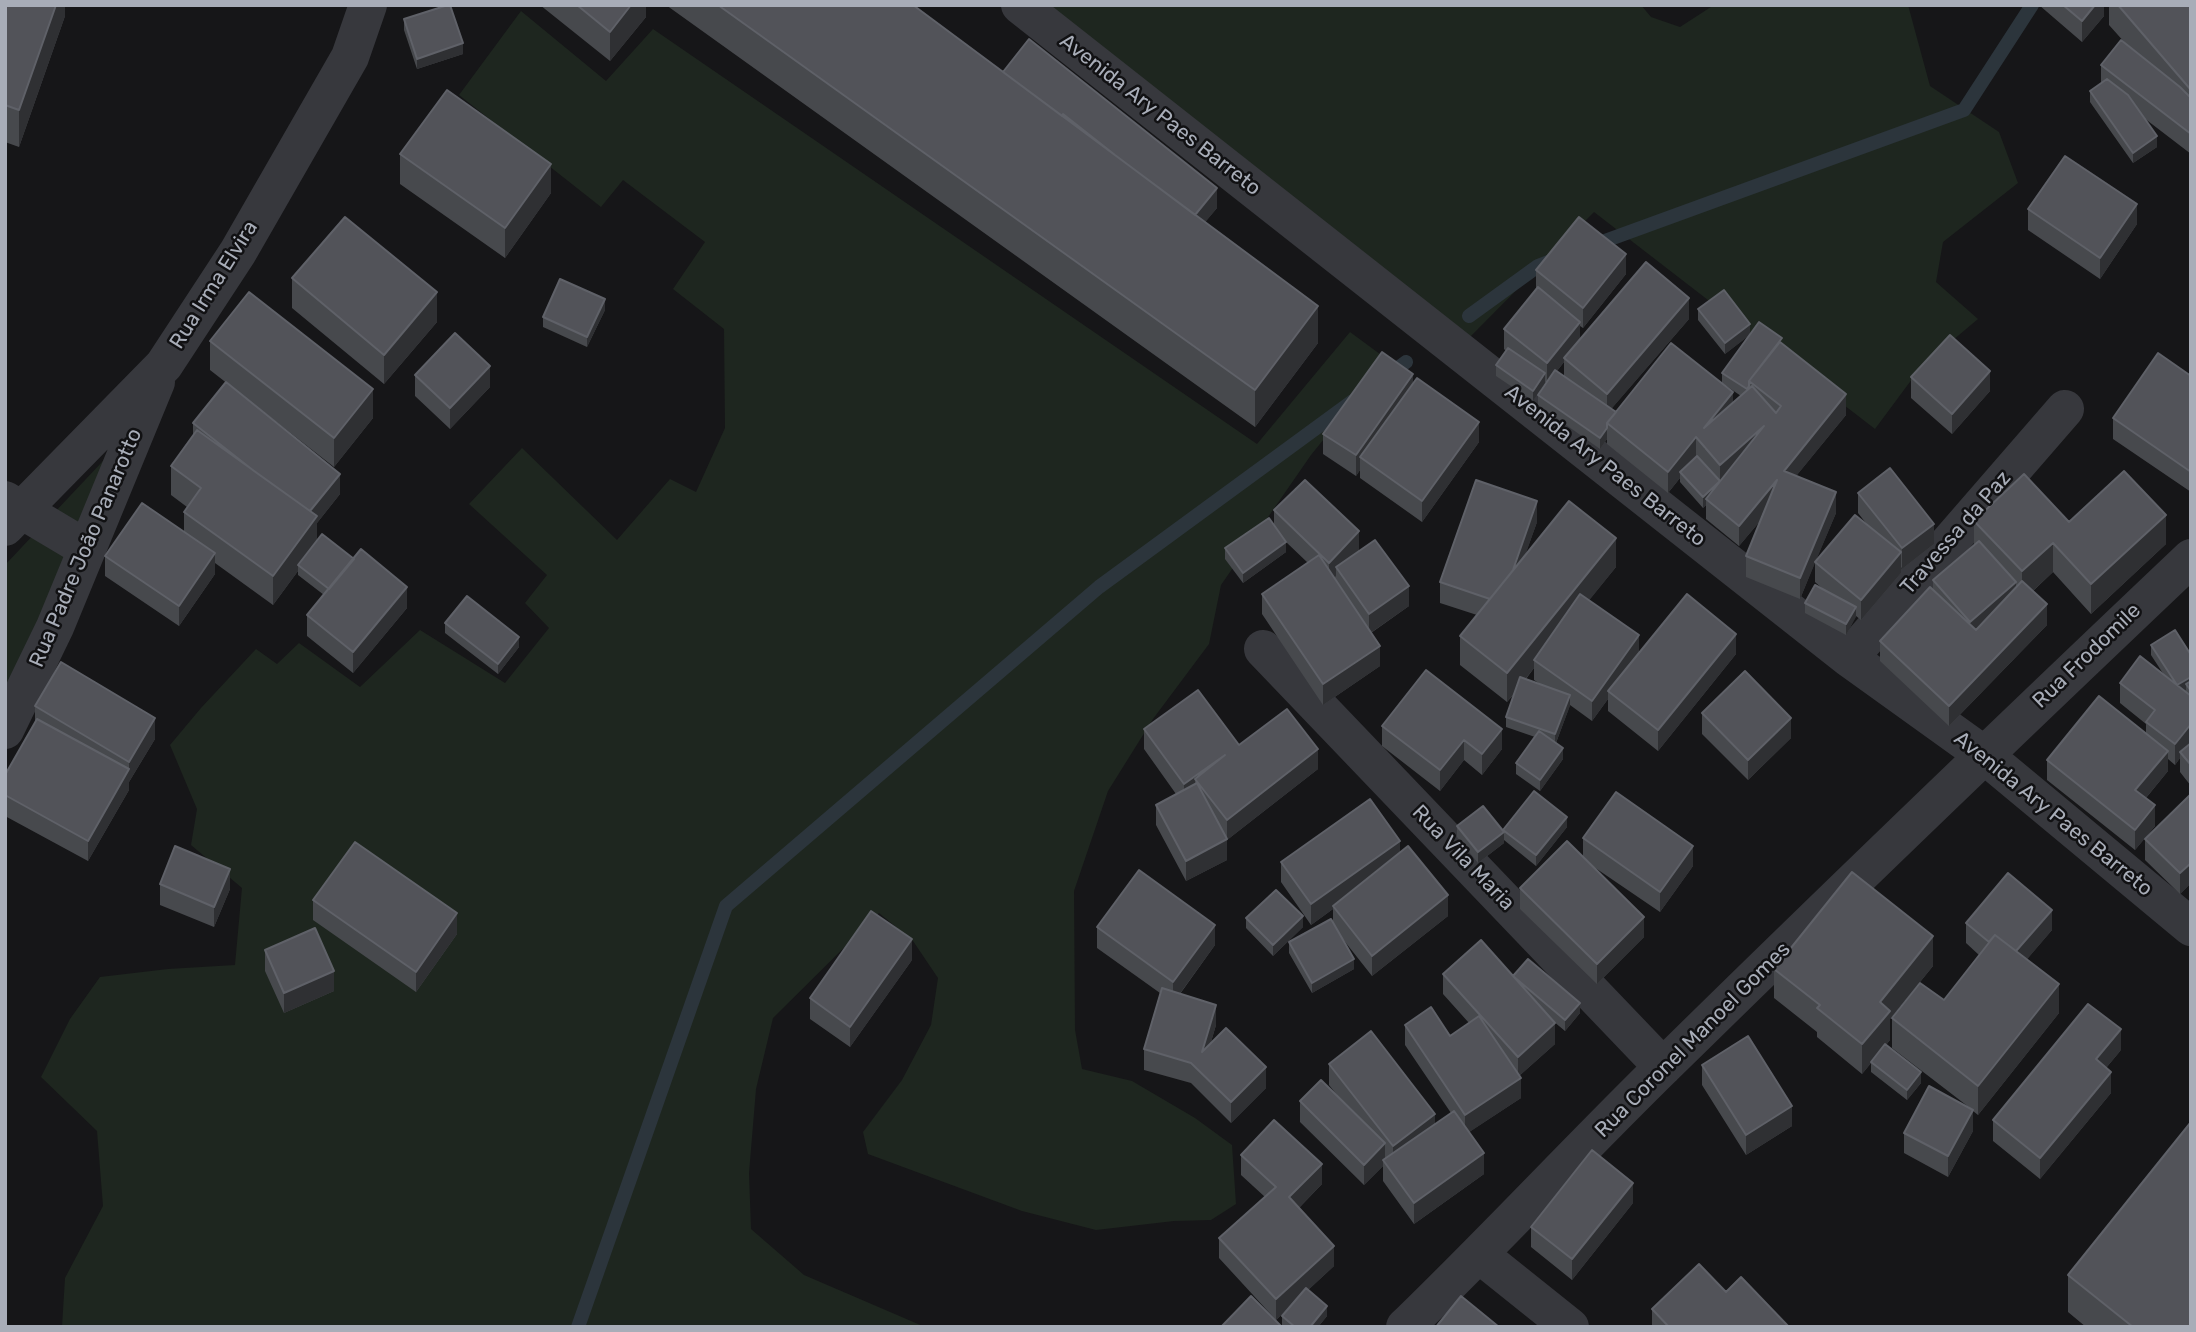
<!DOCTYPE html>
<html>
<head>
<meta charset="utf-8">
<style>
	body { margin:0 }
	#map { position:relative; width:2196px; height:1332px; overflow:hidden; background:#161618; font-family:Rubik,sans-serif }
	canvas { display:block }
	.frame { position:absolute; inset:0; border:7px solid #a8adb8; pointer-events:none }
</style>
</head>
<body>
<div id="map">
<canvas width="2196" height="1332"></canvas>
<div class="frame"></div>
</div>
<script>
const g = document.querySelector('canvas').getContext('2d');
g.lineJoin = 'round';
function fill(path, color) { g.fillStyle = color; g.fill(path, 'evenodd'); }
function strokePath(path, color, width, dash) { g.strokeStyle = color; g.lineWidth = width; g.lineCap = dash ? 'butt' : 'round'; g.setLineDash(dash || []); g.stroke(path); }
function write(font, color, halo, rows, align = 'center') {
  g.font = font + ' Rubik,sans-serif'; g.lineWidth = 5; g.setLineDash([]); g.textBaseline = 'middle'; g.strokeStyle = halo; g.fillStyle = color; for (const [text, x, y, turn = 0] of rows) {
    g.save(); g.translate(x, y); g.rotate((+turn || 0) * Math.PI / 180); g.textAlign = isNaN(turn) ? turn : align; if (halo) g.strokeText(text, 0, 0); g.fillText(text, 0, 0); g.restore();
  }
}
const green = new Path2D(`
	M1044,5h597l10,12 29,10 34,-22h194l22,81 69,46 19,51 -75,59 -7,40 42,37 -57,48 -46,62 -281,-217 -128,129z
	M521,11l85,70 47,-52 604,415 93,-112 38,28 -77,95 -90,130 -12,59 -56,75 -45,72 -34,100 1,139 7,39 50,12 63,37 37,27 4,59 -25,16 -37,1 -78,9 -74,-19 -154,-57 -5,-22 39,-52 29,-55 7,-47 -25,-37 -34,-28 -106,105 -17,71 -7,84 2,56 53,46 121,52h-863l3,-49 38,-72 -6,-75 -56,-54 29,-58 30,-42 68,-8 67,-4 7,-77 -51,-43 6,-36 -27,-64 31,-37 55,-59 21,15 22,-21 61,44 60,-57 85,53 44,-55 -24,-25 22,-28 -78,-71 53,-56 95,92 53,-61 26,13 29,-64 -1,-99 -51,-40 32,-47 -82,-62 -22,27 -142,-112z
	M118,445l-113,256v-136z`);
const stream = new Path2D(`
	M1591,246l373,-136 68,-105
	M1469,316l69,-50 18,-7
	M1386,377l20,-15
	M578,1327l148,-421 373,-319 254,-186`);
const minor = new Path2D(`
	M1020,5l829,653 135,97 207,172
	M5,500l82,49
	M5,527l159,-162 74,-113 112,-195 18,-52
	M1263,649l400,418
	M1849,658l216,-249
	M5,730l50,-103 101,-245
	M1480,1255l90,72
	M1405,1327c89,-86 173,-177 261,-263 173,-170 349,-339 525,-506`);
const wall = new Path2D(`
	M5,5h60v11l-46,131 -14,-5z
	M540,5h106v12l-36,44z
	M666,5h247l90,67 214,136 -12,14 113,121 -63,84z
	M2039,5h65v11l-22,26z
	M2109,5h82v149l-47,-36 13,29 -24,16 -43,-61v-11l11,-8v-18l25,-21 -17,-19z
	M404,19l59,35 -46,15 -13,-39z
	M400,154l151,39 -46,65 -105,-74z
	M2028,209l109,15 -37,55 -72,-49z
	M1536,270l90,4 -43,54 -3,-2v13l109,-20 -78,90 5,3 117,-8 8,-8 -19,-13v-10l26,-37 -23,18 -27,-34v-11l52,25 32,10 64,71 -50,61 40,37 -21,49 54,-35 -11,-14v-20l76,51 -32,25 -1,-2v6l-40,47 -5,-4 -10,19 -41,-22v-10l20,-12 -10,-9v-20l-15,37 -54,-22v-21l14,-35 -21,25 -33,-27v-14l-3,3 -23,-26v-4l-12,15 -61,-49v-5l-7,10 -62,-44v-10l8,-12 -1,-1 -12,19 -37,-25v-11l10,-14 -2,-2v-20l32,-39zM1564,362v14l-7,-5z
	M292,278l145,44 -53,62 -92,-76z
	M605,310l-18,37 -44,-20v-10z
	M210,341l163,77 -39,49 -124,-97z
	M415,375l75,12 -40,42 -35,-33z
	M2191,376v116l-78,-53v-21z
	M1911,377l79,14 -38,43 -41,-36z
	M1413,382l66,60 -57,80 -62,-44v-8l-4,6 -33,-22v-20z
	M193,423l147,71 -23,29v18l90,67 -54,65 -46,-37v-21l17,-20 -26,-20v-4l-25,34 -58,-42v11l-36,52 -74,-50v-20l79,-24v-20l3,-5 -16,-12v-29l22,-30z
	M1274,510l85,41 50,55 -38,27 9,33 -57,39 -61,-91v-20l46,-31 -22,-21v10l-43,31 -18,-24v-11l49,-23z
	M1974,521l95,1 97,22 -75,70 -38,-42 -20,19 14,34 -98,101 -69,-65v-20l53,-51v-10l41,-35z
	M1537,522l-12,33 91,12 -27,33 50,53 97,1 -78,97 -50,-40v-12l-16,22 -22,-16 -14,38 7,16 -23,32 -24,-17v-11l19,-26 -29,-10v-10l9,-24 -8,9 -47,-37v-29l17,-21 -37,-12v-21zM1534,668v12l6,4 -14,-5z
	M445,623l74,24 -21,27 -53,-41z
	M2151,645l40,10v131l-11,-14v-14l-5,7 -7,-6v12l-22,27 9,28 -20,24 -88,-70v-20l99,-27v-9l-26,-21v-20l44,-8 -13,-20z
	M35,706l120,33 -26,43v8l-41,71 -83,-45v-41l30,-53z
	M1702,713l89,25 -43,42 -46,-46z
	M1382,726l120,3v20l-20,26 -18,-15 -24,31 -58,-45z
	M1144,729l95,16 79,24 -91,71v20l-41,21 -30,-56v-20l20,-11 -32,-45z
	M2191,794v89l-11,11 -35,-34v-21z
	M1457,826l46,6v-2l64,-3 -31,39 -32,-26v3l-26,20 -21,-26z
	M1583,838l110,28 -33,46 -72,-49 56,74 -47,47 -77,-75v-21l63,-31z
	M1400,853l48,63 -76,60 -30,-38 12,31 -42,24 -23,-40v-11l44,-20v-13l-22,16 -30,-43v-20z
	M160,884l70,5 -16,38 -54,-22z
	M313,900l144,34 -41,58 -103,-72z
	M1246,918l57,9 -30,29 -27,-28z
	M1966,923l86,7 -25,29 32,54 -81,102 -5,-4v20l-25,46 -44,-24v-20l66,-25 -78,-60v-30l52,-18 35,-45 -13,-12z
	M1097,927l118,18 -35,49 36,31 -5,17 55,46 -35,35 -40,-40 -47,-13v-21l16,-56 -63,-45z
	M265,950l69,41 -50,22 -19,-42z
	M912,960l-62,87 -40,-28v-21z
	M1933,966l-43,53v21l-4,5 35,38 -14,17 -36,-28v-9l-9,11 -45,-37v-5l-43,-34v-29z
	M1443,974l70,2 67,37 -15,18 -12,-10 2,23 -36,32 2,22 -52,34 15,42 -70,50 -31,-43v-15l-19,19 -64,-63v-21l37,-6 -8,-10v-21l106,60 16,-11 -46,-68v-20l45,11 19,-13 -26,-29z
	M2121,1050l-15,18 5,25 -71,86 -47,-38v-21z
	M1702,1065l90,61 -46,29 -44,-70z
	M1241,1155l81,29 -23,24 35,58 -26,24 19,26 -9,11h-36v-11l8,-9 -14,13 -57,-62v-20l46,-41 -24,-22z
	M1633,1203l-61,77 -41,-33v-20z
	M2068,1275l123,52h-105l-18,-15z
	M1726,1292l63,35h-137v-18z`);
const shadedWall = new Path2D(`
	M56,5h9v11l-46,131v-37z
	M631,5h15v12l-36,44v-29z
	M2095,5h9v11l-22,26v-21z
	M463,43v11l-46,15v-10z
	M2157,136v11l-24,16v-10z
	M551,164v29l-46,65v-30z
	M1217,188v20l-24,29v-20z
	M2137,204v20l-37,55v-21z
	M1626,254v20l-43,54v-20z
	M437,292v30l-53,62v-29z
	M1689,298v21l-82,95v-20z
	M605,299v11l-18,37v-10z
	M1318,306v37l-63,84v-37z
	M1580,322v20l-16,16v4l-17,22v-21z
	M1750,324v11l-25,19v-11z
	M490,366v21l-40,42v-21z
	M1990,371v20l-38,43v-20z
	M1545,373v10l-12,18v-10z
	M1413,374v21l-53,62v13l-4,6v-21z
	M373,389v29l-39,49v-29z
	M1733,392v21l-29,36v-21z
	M1846,394v21l-62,76v-20z
	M1479,422v20l-57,80v-21z
	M1764,426v21l-44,38v7l-10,10 -4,-3v6l-3,3v-11l17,-15v-17z
	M1607,428v11l-7,10v-11z
	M1696,437v21l-16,14v6l-12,15v-21z
	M340,474v20l-23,29v23l-19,19v6l-25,34v-29l34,-62z
	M1777,480v21l-38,45v-20z
	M1836,492v21l-36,86v-21z
	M1537,501v21l-30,85v-21z
	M2166,515v29l-75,70v-30z
	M1934,524v20l-32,25v-21z
	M1359,531v21l-23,15v9l-7,7v-20z
	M1616,538v29l-77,96 -5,-3v8l-27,34v-29z
	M1286,542v10l-43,31v-10z
	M2053,543v29l-31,29v-30z
	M1901,552v21l-40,47v-20z
	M215,553v21l-36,52v-20z
	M2016,582v20l-46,40v-20z
	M1409,586v20l-40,28v-20z
	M407,587v21l-54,65v-21z
	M2047,604v21l-98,101v-20z
	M1856,607v10l-10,18v-11z
	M1736,634v20l-78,97v-21z
	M1639,635v20l-31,36v8l-16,22v-20z
	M519,637v10l-21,27v-10z
	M1380,646v20l-57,39v-21z
	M2191,677v10l-5,-3v6l-9,6v-11z
	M1570,695v11l-15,39v-11z
	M155,718v21l-26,43v-20z
	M1791,718v20l-43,42v-20z
	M2191,724v20l-11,8v6l-5,7v-21z
	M1502,729v20l-20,26v-21z
	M1464,740v20l-24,31v-21z
	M1563,748v11l-23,32v-11z
	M1318,749v20l-91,71v20l-41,21v-20l41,-22v-19z
	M2168,751v20l-33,40v-21z
	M1225,755l-30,24v17l-11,8v-20z
	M129,769v21l-41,71v-20z
	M2155,805v21l-20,24v-20z
	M1567,817v10l-31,39v-11z
	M1504,832v11l-26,20v-11z
	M1400,841v21l-67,44v3l-22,16v-21z
	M1693,846v20l-33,46v-20z
	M2191,863v20l-11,11v-21z
	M230,869v20l-16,38v-20z
	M1448,895v21l-76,60v-20z
	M2052,910v20l-40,47v-20z
	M457,913v21l-41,58v-20z
	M1303,916v11l-30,29v-11z
	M1644,917v20l-47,47v-20z
	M1215,925v20l-42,58v-21z
	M1933,936v30l-43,53v21l-28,34v-30l18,-42z
	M912,939v21l-62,87v-20z
	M1354,959v10l-42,24v-10z
	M334,971v20l-50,22v-20z
	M2059,984v29l-81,102v-29z
	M1580,1003v10l-15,18v-11z
	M1216,1005v20l-14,47v-20z
	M1555,1023v21l-37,33v-20z
	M2121,1029v21l-25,30v-21z
	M1266,1067v21l-35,35v-21z
	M1921,1072v11l-14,17v-10z
	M2111,1072v21l-71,86v-21z
	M1521,1078v20l-56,37v-20z
	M1792,1106v20l-46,29v-20z
	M1973,1110v21l-25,46v-21z
	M1435,1114v21l-42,32v-21z
	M1385,1143v20l-2,-3v6l-19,19v-20z
	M1484,1153v21l-70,50v-21z
	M1322,1164v20l-33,34v-21z
	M1633,1183v20l-61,77v-21z
	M1334,1246v20l-58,54v-21z
	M1327,1306v10l-9,11h-8z`);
const building = new Path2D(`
	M5,5h51l-37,105 -14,-5z
	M448,5h2l13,38 -46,16 -13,-40z
	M577,5h54l-21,27z
	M718,5h195l405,301 -63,84z
	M2063,5h32l-13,16z
	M2118,5h73v85z
	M1029,39l188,149 -22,27 -80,-60 -52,-41 -1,2 -59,-44z
	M2121,40l59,47 11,11v36l-90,-69z
	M2107,79l21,16 29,41 -24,17 -43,-62z
	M447,90l104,74 -46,64 -105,-74z
	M2065,156l72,48 -37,54 -72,-49z
	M345,217l92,75 -53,63 -92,-77z
	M1579,217l47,37 -43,54 -47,-38z
	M1646,262l43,36 -82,96 -43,-36z
	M560,279l45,20 -18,38 -44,-20z
	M1538,287l42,35 -33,41 -43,-34z
	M1724,290l26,34 -25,19 -27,-34z
	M249,292l124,97 -39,49 -124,-97z
	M1759,322l23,16 -33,43v5l-2,3 -25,-16z
	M455,333l35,33 -40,42 -35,-33z
	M1950,335l40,36 -38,43 -41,-37z
	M1780,342l66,52 -62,77 52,21 -36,86 -54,-22 31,-76 -38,46 -33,-27 58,-73 -44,39 -24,-28 -28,35 -61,-49 64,-80 62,49 -29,36 48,-42 24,27 5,-7 -32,-25z
	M1508,348l37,25 -12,18 -37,-26z
	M1382,352l31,22 -57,81 -33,-21z
	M2158,353l33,23v96l-78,-54z
	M1555,370l61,42 -9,11v5l-7,10 -62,-43z
	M1417,378l62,44 -57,79 -62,-44z
	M226,382l114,92 -30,37 -56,-40 -61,-48z
	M197,430l120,86 -44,60 -89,-64 17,-24 -30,-22z
	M1697,456l23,25 -17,16 -23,-25z
	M1890,468l44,56 -32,24 -44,-55z
	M2124,471l42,44 -75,69 -38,-41 -31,28 -48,-50 50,-47 45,48z
	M1305,480l54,51 -30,32 -55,-53z
	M1476,480l61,21 -24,69 -23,29 -50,-17z
	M1569,501l47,37 -109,135 -47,-37z
	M142,503l73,50 -36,53 -74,-50z
	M1855,515l46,37 -40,48 -46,-38z
	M1269,518l17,24 -43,31 -18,-25z
	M322,534l32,25 -25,30 -31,-24z
	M1375,540l34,46 -40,28 -33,-47z
	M1979,541l37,41 -46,40 -37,-42z
	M361,549l46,38 -54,65 -46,-37z
	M1319,555l61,91 -57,38 -61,-90z
	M2022,581l25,23 -98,102 -69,-65 50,-54 46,43z
	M1815,585l41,22 -10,17 -41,-21z
	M1580,594l59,41 -47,66 -58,-41z
	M1687,594l49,40 -78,96 -50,-39z
	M467,596l52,41 -21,27 -53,-41z
	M2175,630l16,25v22l-14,8 -26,-40z
	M2140,656l51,40v28l-16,20 -29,-22 9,-12 -35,-27z
	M61,662l94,56 -26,44 -94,-56z
	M1426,670l76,59 -20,25 -18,-14 -24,30 -58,-44z
	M1745,671l46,47 -43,42 -46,-47z
	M1520,677l50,18 -15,39 -49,-17z
	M2191,681v10l-5,-7z
	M1198,690l41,55 48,-36 31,40 -91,71 -32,-41 30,-24 -41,29 -40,-55z
	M2099,696l69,55 -33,39 20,15 -20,25 -88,-70z
	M37,719l92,50 -41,72 -83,-46v-20z
	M1539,731l24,17 -23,32 -24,-17z
	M2191,743v22l-11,-13z
	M1197,783l30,56 -41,22 -30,-56z
	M1534,791l33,26 -31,38 -33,-25z
	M1616,792l77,54 -33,46 -77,-54z
	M2191,794v69l-11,10 -35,-34z
	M1370,799l30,42 -89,63 -30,-42z
	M1483,806l21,26 -26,20 -21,-26z
	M1567,841l77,76 -47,47 -77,-76z
	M355,842l102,71 -41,59 -103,-72z
	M175,846l55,23 -16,38 -54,-23z
	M1408,846l40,49 -76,61 -39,-50z
	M1139,870l76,55 -42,57 -76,-55z
	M1852,872l81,64 -53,66 10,9 -28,33 -45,-36 3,-3 -46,-36z
	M2008,873l44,37 -36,41 -21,-16 -6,7 -23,-19z
	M1276,890l27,26 -30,29 -27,-27z
	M871,911l41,28 -62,88 -40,-29z
	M1331,919l23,40 -42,24 -23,-41z
	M315,928l19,43 -50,22 -19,-43z
	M1995,935l64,49 -81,102 -86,-68 28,-35 24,17z
	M1481,940l74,83 -37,34 -75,-83z
	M1528,959l52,44 -15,17 -52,-44z
	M1162,988l54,17 -14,47 24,-24 40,39 -35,35 -40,-39 -47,-14z
	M2088,1004l33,25 -25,30 15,13 -71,86 -47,-38z
	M1431,1007l19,29 29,-20 42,62 -56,37 -60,-90z
	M1371,1031l64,83 -42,32 -64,-82z
	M1748,1036l44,70 -46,29 -44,-70z
	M1885,1044l36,28 -14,18 -36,-28z
	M1321,1080l64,63 -21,22 -64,-64z
	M1929,1086l44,24 -25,46 -44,-23z
	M1454,1111l30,42 -70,50 -31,-43z
	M1274,1120l48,44 -33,33 45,49 -58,53 -57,-61 57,-51 -35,-32z
	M2191,1122v205h-58l-65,-52z
	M1592,1150l41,33 -61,76 -41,-32z
	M1699,1264l27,28 15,-15 48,50h-120l-17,-18z
	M1306,1288l21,18 -17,21h-15l-13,-11z
	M1251,1296l31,31h-61z
	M1461,1296l38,31h-63z`);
const streetNames = [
	["Avenida Ary Paes Barreto",1160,115,38],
	["Rua Irma Elvira",214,285,-58],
	["Avenida Ary Paes Barreto",1605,466,38],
	["Travessa da Paz",1956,533,-49],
	["Rua Padre João Panarotto",86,548,-67],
	["Rua Frodomile",2087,656,-44],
	["Avenida Ary Paes Barreto",2053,814,39],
	["Rua Vila Maria",1463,858,46],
	["Rua Coronel Manoel Gomes",1693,1040,-45]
];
fill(green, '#1e261f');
strokePath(stream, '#2c353c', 14);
strokePath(minor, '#37383d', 38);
fill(wall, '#47494d');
fill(shadedWall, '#2f3033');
fill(building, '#525359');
strokePath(building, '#5f6168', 2);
write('21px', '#a8adb8', '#111113', streetNames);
</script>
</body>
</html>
